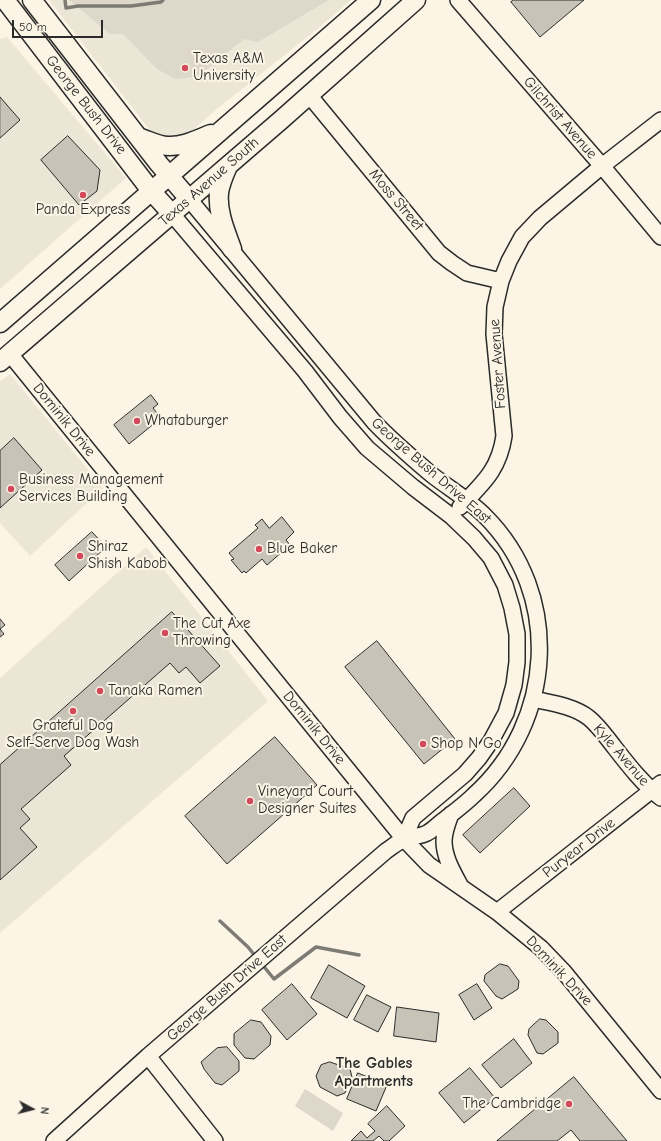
<!DOCTYPE html>
<html>
<head>
<meta charset="utf-8">
<style>
	body { margin:0 }
	#map { position:relative; width:661px; height:1141px; overflow:hidden; background:#fcf5e5; font-family:"Comic Neue",sans-serif }
	canvas { display:block }
	.north { position:absolute; left:12px; top:1089px; width:40px; height:40px; -webkit-text-stroke:3px #fcf5e5; paint-order:stroke; rotate:97deg; font-size:11px; font-weight:700; line-height:16px; text-align:center; color:#2b2b2b }
	.north::after { content:''; display:block; margin:auto; width:14px; height:18px; background:#2b2b2b; clip-path:polygon(50% 0,100% 100%,50% 72%,0 100%) }
	.scale { position:absolute; left:12px; top:20px; width:91px; height:18px; box-sizing:border-box; border:2px solid #2b2b2b; border-top:0; padding-left:5px; font-size:12px; line-height:14px; white-space:nowrap; color:#2b2b2b; -webkit-text-stroke:3px #fcf5e5; paint-order:stroke }
</style>
</head>
<body>
<div id="map">
<canvas width="661" height="1141"></canvas>
<div class="north">N</div>
<div class="scale">50 m</div>
</div>
<script>
const g = document.querySelector('canvas').getContext('2d');
g.lineJoin = 'round';
function fill(path, color) { g.fillStyle = color; g.fill(path, 'evenodd'); }
function strokePath(path, color, width, dash) { g.strokeStyle = color; g.lineWidth = width; g.lineCap = dash ? 'butt' : 'round'; g.setLineDash(dash || []); g.stroke(path); }
function write(font, color, halo, rows, align = 'center') {
  g.font = font + ' "Comic Neue",sans-serif'; g.lineWidth = 4; g.setLineDash([]); g.textBaseline = 'middle'; g.strokeStyle = halo; g.fillStyle = color; for (const [text, x, y, turn = 0] of rows) {
    g.save(); g.translate(x, y); g.rotate((+turn || 0) * Math.PI / 180); g.textAlign = isNaN(turn) ? turn : align; if (halo) g.strokeText(text, 0, 0); g.fillText(text, 0, 0); g.restore();
  }
}
const built = new Path2D(`
	M49,0h302l-30,26 -104,83 -32,28 -10,4 -23,-8z
	M7,37l119,141 -126,111v-250z
	M10,374l93,114 -73,68 -30,-33v-141z
	M146,547l122,154 -268,232v-255z`);
const green = new Path2D(`
	M69,0h260l-71,42 -14,-3 -47,38 -22,2 -18,-10 -34,-35h-13z
	M305,1089l38,24 -10,18 -38,-25z`);
const stream = new Path2D(`
	M65,0l1,8 12,-2h53l30,-4 2,-2
	M220,921l28,26 8,10
	M261,963l13,16 42,-32 43,8`);
const building = new Path2D(`
	M514,0h70l-44,37 -29,-35z
	M0,97l20,23 -20,18z
	M68,136l32,34 -3,21 -18,14 -38,-45z
	M151,395l7,9 -5,4 8,10 -32,26 -15,-19z
	M14,438l28,32 -42,38v-57z
	M282,517l12,15 -8,8 4,5 -23,20 -5,-6 -16,14 -2,-2 -2,2 -11,-13 3,-1 -5,-6 29,-25 -3,-3 7,-6 7,9z
	M92,532l14,15 -37,34 -14,-16z
	M172,612l48,54 -20,17 -14,-16 -7,6 -9,-10 -106,93 7,9 -50,44 9,10 -10,9 17,19 -37,33v-115z
	M0,619l5,6 -5,4 4,5 -4,3z
	M377,641l78,98 -31,25 -79,-97z
	M275,737l42,48 -90,79 -42,-48z
	M514,788l16,18 -50,47 -17,-18z
	M500,964l8,2 11,15 -1,8 -16,10 -6,-3 -12,-15 1,-6z
	M329,965l36,21 -18,32 -36,-20z
	M292,984l25,30 -30,26 -25,-30z
	M477,984l15,24 -18,12 -15,-25z
	M367,995l24,12 -13,25 -24,-12z
	M397,1007l42,6 -3,29 -42,-6z
	M540,1019l6,1 12,12v11l-15,11 -6,-1 -9,-18 1,-6z
	M251,1020l10,2 10,14 -1,9 -16,14 -9,-1 -11,-13v-11z
	M514,1039l18,24 -31,25 -19,-23z
	M227,1047l12,14v10l-17,14 -7,-2 -11,-14 -3,-7 16,-14z
	M330,1062l20,7 2,8 -7,16 -8,3 -17,-9 -4,-11 5,-11z
	M470,1068l25,30 -31,25 -25,-30z
	M358,1073l29,12 -11,26 -29,-12z
	M574,1077l53,64h-47l-9,-11 -14,11h-60z
	M387,1106l18,20 -16,15h-5l-5,-5 -6,5h-22l10,-10 6,7 8,-7 -7,-7z`);
const minor = new Path2D(`
	M458,0l144,166 59,71
	M309,95l130,158 13,10 15,10 34,8
	M172,214l133,157 35,46 27,31 46,39 38,29 23,22 17,20 14,27 7,23 5,26v28l-3,23 -8,28 -15,28 -12,17 -14,16 -52,44 -9,21
	M10,354l394,485 25,26 68,47 44,36 23,24 97,119
	M460,507c23,-24 39,-37 44,-71l-10,-102 1,-27 6,-26 8,-20 13,-24 18,-19 62,-52 59,-46
	M533,699c18,4 41,7 56,19 10,8 18,20 26,30 14,18 28,36 46,50
	M451,814c-3,8 -7,18 -7,27 0,16 9,31 16,44
	M497,912l164,-129
	M148,1056l67,85
	M54,1141l94,-85 238,-205c6,-4 12,-9 18,-12 7,-3 16,-2 23,-6 6,-3 11,-9 17,-13 10,-8 21,-16 30,-25 81,-73 89,-201 11,-279 -16,-16 -35,-27 -53,-41 -20,-17 -40,-34 -58,-53l-185,-223`);
const major = new Path2D(`
	M5,0l147,192 20,22
	M32,0l127,164 30,35
	M138,137c10,3 20,9 30,9 15,1 30,-7 43,-12
	M228,166c-4,9 -8,18 -9,27 -2,19 7,39 13,56
	M0,323l371,-323
	M0,362l281,-242 135,-120`);
const markers = [
	[185,68,4,"#d1495b"],
	[83,195,4,"#d1495b"],
	[137,421,4,"#d1495b"],
	[11,489,4,"#d1495b"],
	[259,549,4,"#d1495b"],
	[80,556,4,"#d1495b"],
	[165,633,4,"#d1495b"],
	[100,691,4,"#d1495b"],
	[73,711,4,"#d1495b"],
	[423,744,4,"#d1495b"],
	[250,801,4,"#d1495b"],
	[569,1104,4,"#d1495b"]
];
const poiNames = [
	["Texas A&M",193,59],
	["University",193,76],
	["Panda Express",83,210,"center"],
	["Whataburger",145,421],
	["Business Management",19,480],
	["Services Building",19,497],
	["Shiraz",88,547],
	["Shish Kabob",88,564],
	["Blue Baker",267,549],
	["The Cut Axe",173,624],
	["Throwing",173,641],
	["Tanaka Ramen",108,691],
	["Grateful Dog",73,726,"center"],
	["Self-Serve Dog Wash",73,743,"center"],
	["Shop N Go",431,744],
	["Vineyard Court",258,792],
	["Designer Suites",258,809],
	["The Cambridge",561,1104,"right"]
];
const streetNames = [
	["George Bush Drive",86,105,52],
	["Gilchrist Avenue",560,118,49],
	["Texas Avenue South",209,182,-41],
	["Moss Street",396,200,50],
	["Foster Avenue",498,364,-94],
	["Dominik Drive",64,420,51],
	["George Bush Drive East",431,471,41],
	["Dominik Drive",314,728,51],
	["Kyle Avenue",621,755,49],
	["Puryear Drive",579,848,-38],
	["Dominik Drive",559,971,47],
	["George Bush Drive East",227,988,-41]
];
const neighbourhoodNames = [
	["The Gables",374,1063],
	["Apartments",374,1081]
];
fill(built, '#ece6d7');
fill(green, '#ded8ca');
strokePath(stream, '#7d7b74', 3.5);
fill(building, '#c8c3b7');
strokePath(building, '#2b2b2b', 1);
strokePath(minor, '#2b2b2b', 18);
strokePath(major, '#2b2b2b', 21);
strokePath(minor, '#fcf5e5', 15);
strokePath(major, '#fcf5e5', 18);
for (const [x, y, r, color] of markers) { const dot = new Path2D(); dot.arc(x, y, r, 0, 2 * Math.PI); g.fillStyle = color; g.fill(dot); strokePath(dot, '#fcf5e5', 1.5); }
write('15px', '#2b2b2b', '#fcf5e5', poiNames, 'left');
write('15px', '#2b2b2b', '#fcf5e5', streetNames);
write('bold 16px', '#2b2b2b', '#fcf5e5', neighbourhoodNames);
</script>
</body>
</html>
